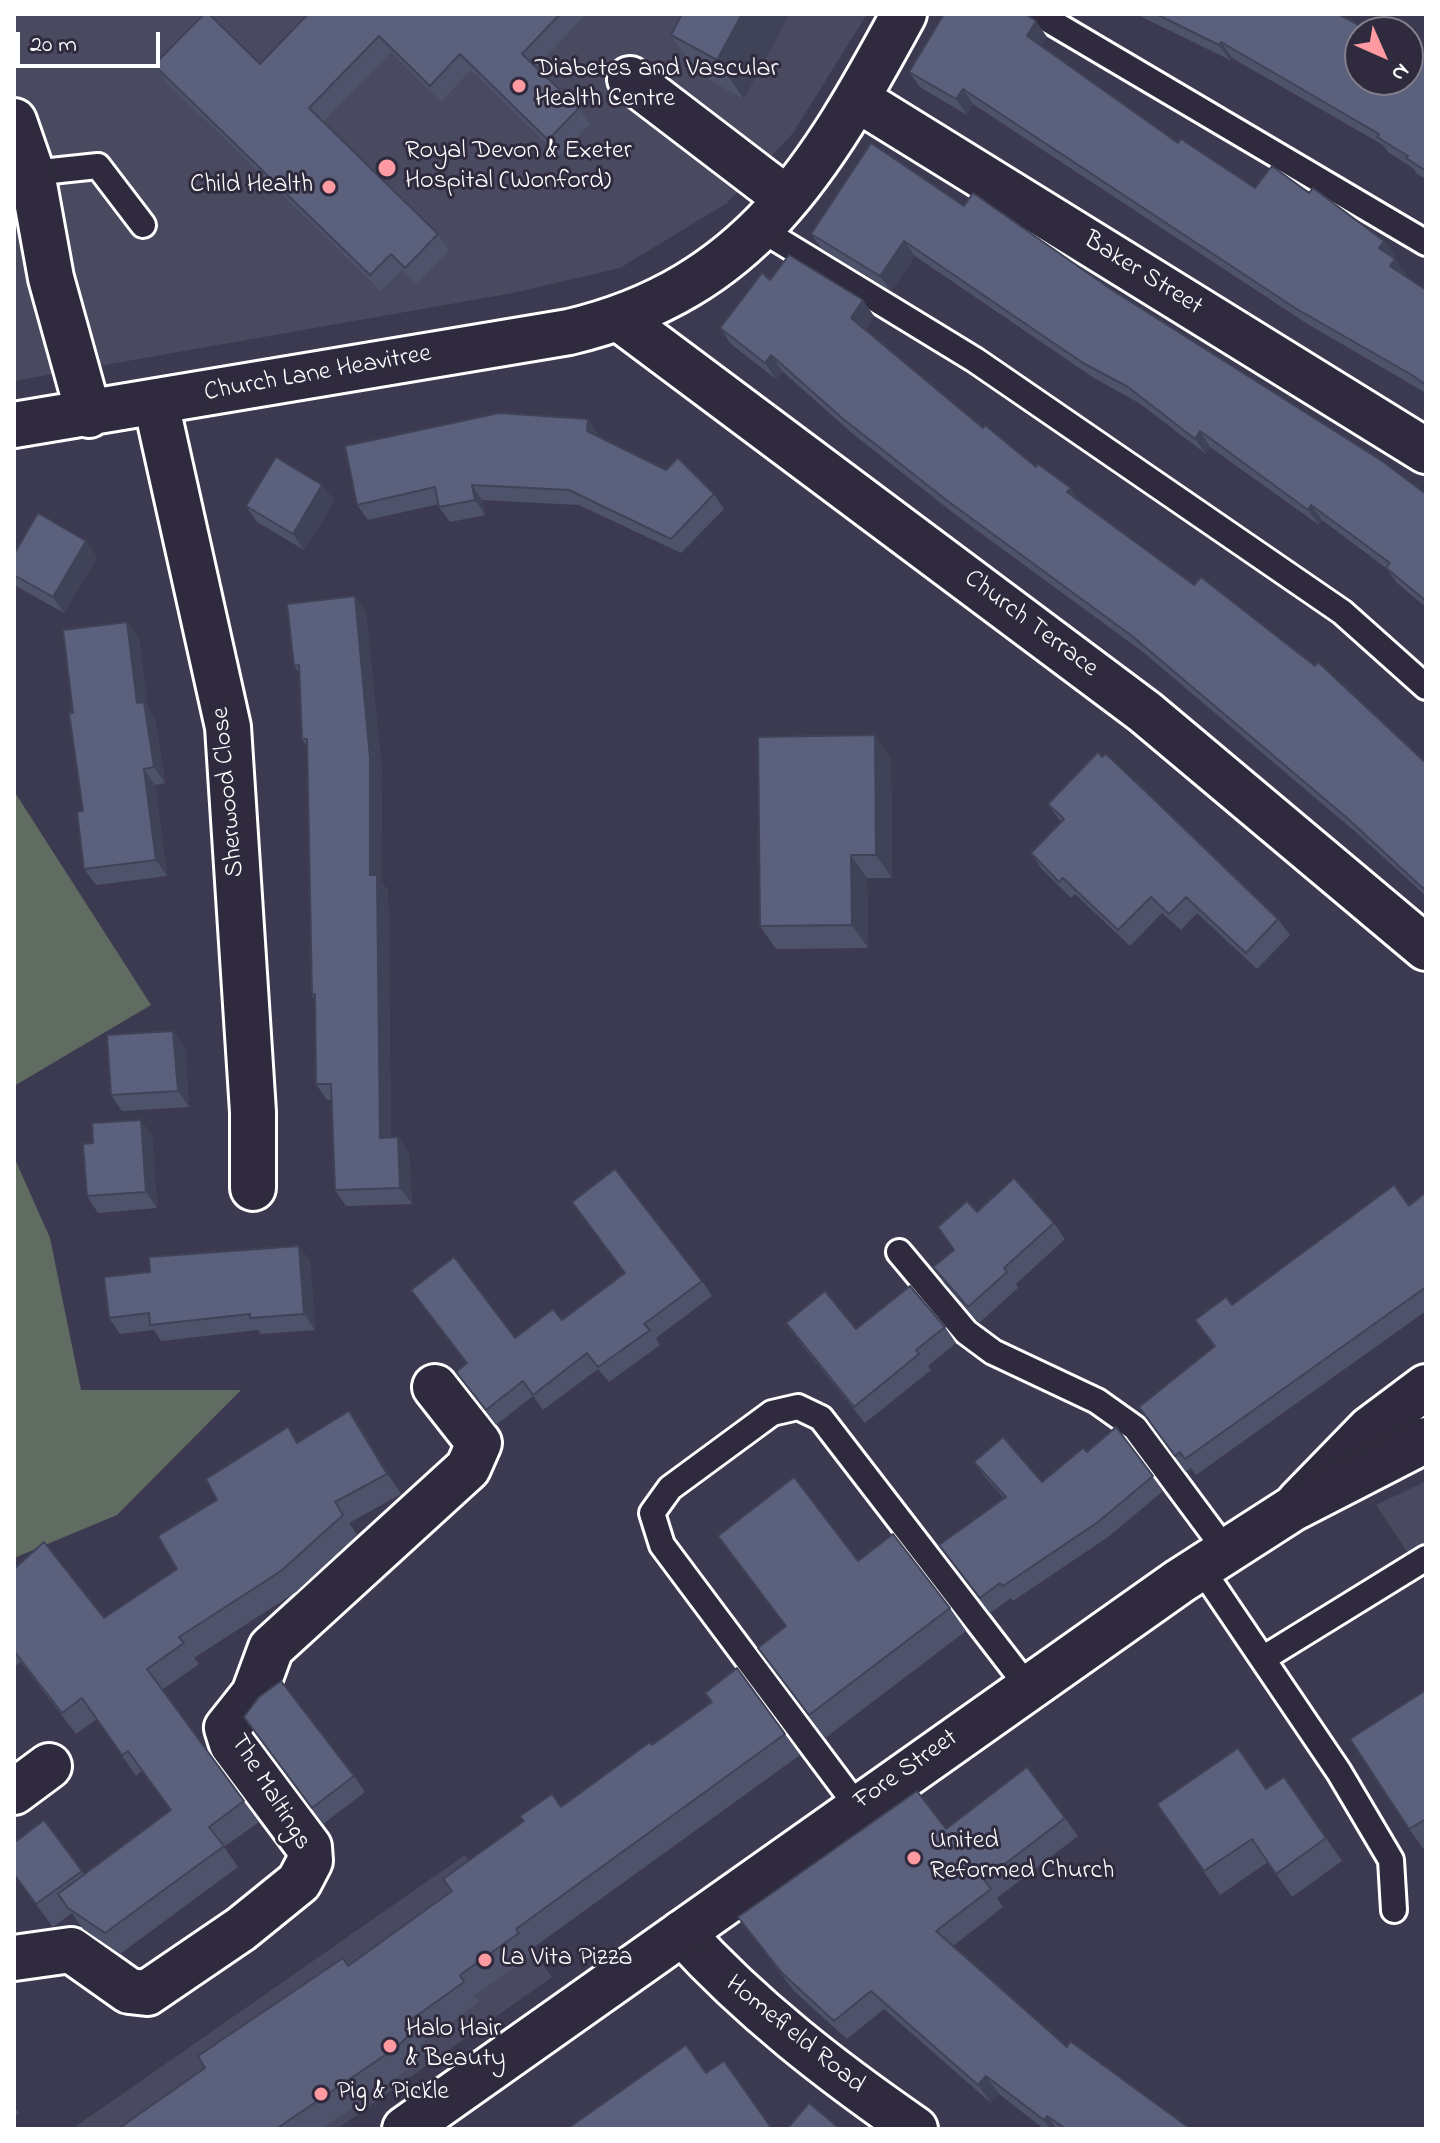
<!DOCTYPE html>
<html>
<head>
<meta charset="utf-8">
<style>
	body { margin:0 }
	#map { position:relative; width:1440px; height:2143px; overflow:hidden; background:#3c3a50; font-family:"Indie Flower",sans-serif }
	canvas { display:block }
	.frame { position:absolute; inset:0; border:16px solid #fff; pointer-events:none }
	.north { position:absolute; left:1344px; top:16px; width:80px; height:80px; box-sizing:border-box; background:#2f2a3d; border:2px solid #827f8b; border-radius:50%; rotate:135deg; font-size:22px; font-weight:700; line-height:32px; text-align:center; color:#fff }
	.north::after { content:''; display:block; margin:auto; width:28px; height:36px; background:#ff9aa2; clip-path:polygon(50% 0,100% 100%,50% 72%,0 100%) }
	.scale { position:absolute; left:16px; top:32px; width:144px; height:36px; box-sizing:border-box; border:4px solid #fff; border-top:0; padding-left:10px; font-size:24px; line-height:28px; white-space:nowrap; color:#fff; -webkit-text-stroke:6px #2f2a3d; paint-order:stroke }
</style>
</head>
<body>
<div id="map">
<canvas width="1440" height="2143"></canvas>
<div class="frame"></div>
<div class="north">N</div>
<div class="scale">20 m</div>
</div>
<script>
const g = document.querySelector('canvas').getContext('2d');
g.lineJoin = 'round';
function fill(path, color) { g.fillStyle = color; g.fill(path, 'evenodd'); }
function strokePath(path, color, width, dash) { g.strokeStyle = color; g.lineWidth = width; g.lineCap = dash ? 'butt' : 'round'; g.setLineDash(dash || []); g.stroke(path); }
function write(font, color, halo, rows, align = 'center') {
  g.font = font + ' "Indie Flower",sans-serif'; g.lineWidth = 6; g.setLineDash([]); g.textBaseline = 'middle'; g.strokeStyle = halo; g.fillStyle = color; for (const [text, x, y, turn = 0] of rows) {
    g.save(); g.translate(x, y); g.rotate((+turn || 0) * Math.PI / 180); g.textAlign = isNaN(turn) ? turn : align; if (halo) g.strokeText(text, 0, 0); g.fillText(text, 0, 0); g.restore();
  }
}
const built = new Path2D(`
	M14,14h853l-74,119 -66,70 -107,65 -107,25 -499,88z
	M1426,1481v99l-50,-75z
	M465,1855l87,122 -215,152h-265z`);
const green = new Path2D(`
	M14,791l137,214 -137,81z
	M14,1157l36,81 31,152h160l-124,125 -103,43z`);
const service = new Path2D(`
	M1038,14l388,229
	M32,173l66,-7 45,59
	M762,230l213,130 367,252 84,75
	M899,1252l67,80 27,20 104,49 38,27 92,124
	M1201,1568l138,204 52,88 3,50
	M1264,1658l162,-100
	M857,1806l-195,-261 -10,-32 18,-25 102,-75 26,-6 23,11 207,269`);
const minor = new Path2D(`
	M630,79l157,120
	M857,99l569,352
	M14,121l18,52 19,105 38,137
	M621,320l524,392 281,236
	M156,403l72,324 25,385v76
	M14,425l555,-93c182,-43 252,-165 335,-318
	M1299,1502l71,-73 56,-42
	M14,1792l35,-26
	M682,1933c69,76 149,138 233,196
	M14,1958l57,-8 58,41 18,2 94,-64 58,-47 11,-21 -1,-14 -77,-103 -5,-16 27,-34 17,-46 197,-180 11,-25 -44,-56`);
const secondary = new Path2D(`
	M405,2129l775,-548 112,-72 134,-69`);
const wall = new Path2D(`
	M308,14h278l-50,53 43,41 11,16 -31,32 -88,-86 -30,32 -50,-50 -68,70 115,112 11,16 -32,34 -15,-14 -21,21 -216,-210 -11,-16 106,-1z
	M682,14h108l-46,85 -46,-25 -27,-39z
	M1136,14h202l88,48v117l-9,-5 -4,-6 -25,-16 -5,-7 -151,-87 -2,2z
	M1047,37l-6,9 137,97 77,45 54,5 75,48 11,15 -1,2 12,16 -1,2 21,14v103l-120,-70 -333,-219 -6,11 -47,-28 -11,-15z
	M964,206l148,84 314,204v113l-29,-24 -11,-15 -64,-48 -3,5 -109,-78 -4,7 -67,-51 -45,-25 -179,-122 -24,35 -69,-42 -11,-15z
	M770,280l104,36 -9,14 118,98 53,39 390,296v133l-68,-62 -215,-182 -187,-137 -103,-81 -71,-63 -6,8 -45,-35 -11,-16z
	M588,419l10,15v2l116,58 10,15 -43,44 -102,-48 -97,-5 3,15 -35,7 -11,-15v-3l-71,16 -11,-15z
	M322,485l12,16 -30,49 -47,-28 -11,-16z
	M14,554l83,3 -33,56 -48,-27 -2,-4z
	M366,612l16,162 -1,107 7,10 3,247 7,-1 11,16 3,51 -66,2 -11,-16 -4,-90h-4l-11,-16 -1,-84 -3,-5 -5,-249 -5,-7 -3,-66 -5,-7z
	M139,638l8,69 8,11 10,65 -10,2 12,91 -71,9 -12,-16 -1,-58 -10,-98z
	M891,758l1,120h-25l1,70 -92,1 -16,-23z
	M1048,804l230,115 12,16 -33,34 -60,-56 -16,17 -19,-17 -32,33 -55,-52 -4,4 -29,-29 -11,-16 30,-31z
	M173,1031l12,16 4,60 -67,4 -11,-16z
	M152,1136l5,72 -59,5 -11,-17 6,-53z
	M1426,1192v119l-230,164 -5,-7 -5,4 -36,-49 64,-76 -19,-27 37,-15 177,-99z
	M572,1202l130,79 10,15 -56,42 4,7 -51,37 -11,-13 -55,41 -10,-14 -37,29 -40,-53 10,-9 -55,-73 104,48 47,-18 63,-47z
	M977,1212l77,11 11,16 -49,45 2,4 -39,35 -35,-40 -11,-16 21,-17z
	M299,1246l11,16 5,68 -54,4 -3,-4 -97,11 -7,-11 -34,4 -11,-16 41,-46z
	M786,1323l70,6 89,-2 11,16 -28,23 3,4 -66,53 -68,-84z
	M1116,1427l47,64 -55,46 -95,64 -2,-3 -21,15 -51,-68 65,-47 -19,-21 -11,-15 68,20 45,-30z
	M363,1432l38,62 -52,29 8,12 -61,57 -102,66 5,6 -37,26 97,132 -35,25 14,20 -118,87 -37,-25 -11,-16 -19,14 -39,-52 30,-55 40,54 87,-64 -29,-39 -6,5 -39,-57 -21,15 -55,-72 -7,5v-98l90,49 73,-49 40,-69 81,-58z
	M718,1536l140,25 92,47 16,23 -141,107 -67,-90 28,-22z
	M1426,1690v162l-17,-23z
	M705,1693l80,41 15,21 -270,195 3,4 -59,42 5,6 -60,43 6,8 -14,15 -90,61h-203l334,-238 109,-84 151,-105z
	M244,1717l110,59 11,16 -42,32z
	M1284,1777l58,84 -50,36 -24,-35 -48,33 -63,-91 109,-15z
	M1065,1818l13,18 -81,62 6,9 -50,39 114,101 122,82h-145l-45,-35 -8,9 -107,-94 -37,30 -53,-48 -56,-74 208,-88z
	M14,2106l5,7 -5,3z`);
const shadedWall = new Path2D(`
	M742,14h48l-46,85 -27,-39z
	M1036,21l11,16 -9,14 -11,-15z
	M1221,42l11,16 -2,2 -11,-15z
	M963,89l10,15 -6,11 -11,-16z
	M904,241l11,15 -24,35 -11,-15z
	M1384,241l11,15 -6,8 -10,-16z
	M1395,259l11,15 -6,7 -10,-15z
	M863,300l11,16 -12,18 -11,-16z
	M771,355l11,16 -6,8 -11,-16z
	M588,419l10,15 -1,12 -10,-15z
	M1200,431l10,16 -4,7 -11,-15z
	M322,485l12,16 -30,49 -11,-16z
	M472,485l10,15 3,15 -10,-15z
	M1071,488l11,16 -15,-12z
	M1311,505l11,15 -3,5 -11,-15z
	M86,541l11,16 -33,56 -11,-16z
	M355,596l11,16 16,162 -1,107 7,10 3,263 -11,-16 -10,-263z
	M127,622l12,16 8,69 8,11 10,65 -11,-16 -17,-64z
	M875,735l16,23 1,120 -16,-23z
	M144,769l11,16 12,91 -11,-16z
	M851,855l16,23 1,70 -16,-23z
	M173,1031l12,16 4,60 -11,-16z
	M141,1120l11,16 5,72 -11,-16z
	M398,1137l11,16 3,51 -12,-16z
	M299,1246l11,16 5,68 -11,-16z
	M349,1411l14,21 38,62 -14,-20z
	M986,2076l13,18 -8,9 -13,-18z
	M1047,2116l10,13h-7l-6,-9z`);
const building = new Path2D(`
	M204,14h5l51,50 48,-50h252l-38,40 57,54 -31,32 -88,-86 -30,32 -51,-50 -70,72 129,126 -33,34 -14,-14 -21,21 -216,-210z
	M682,14h60l-25,46 -46,-25z
	M944,14h81l11,7 -9,15 151,107 3,-4 74,49 17,-22 37,27 4,-5 71,53 -5,7 16,11 -5,7 36,24v95l-14,-10 -117,-67 -332,-219 -7,10 -47,-27z
	M1156,14h182l34,18h-12v48h48v-28l18,10v109l-20,-13 2,-2 -31,-19 2,-3 -158,-92 -2,3z
	M871,143l93,63 9,-13 139,97 270,171 44,33v107l-40,-33 4,-5 -79,-58 -3,5 -108,-79 -5,8 -67,-52 -45,-24 -179,-122 -24,35 -69,-42z
	M789,255l74,45 -12,18 132,110 2,-3 51,42 2,-3 33,24 -4,4 127,93 7,-8 114,89 3,-4 108,101v128l-79,-73 -215,-182 -187,-137 -103,-81 -71,-63 -6,8 -45,-35 42,-55 8,7z
	M499,413l89,6 -1,12 79,39 12,-12 36,36 -43,45 -102,-49 -97,-5 3,15 -36,7 -4,-20 -78,18 -12,-59z
	M276,457l46,28 -29,49 -47,-28z
	M38,513l48,28 -33,56 -39,-22v-21z
	M355,596l15,162v117h7l3,263 18,-1 2,51 -65,2 -4,-106h-15l-1,-90 -3,1 -5,-256h-5l-3,-74 -5,1 -7,-62z
	M127,622l10,81 7,-1 10,65 -10,2 12,91 -72,9 -7,-57 6,-1 -14,-98h4l-10,-83z
	M875,735l1,120h-25l1,70 -92,1 -2,-189z
	M1098,752l4,5 4,-3 34,32 138,133 -32,34 -60,-56 -17,17 -18,-17 -33,33 -55,-52 -4,4 -28,-29 33,-34 -16,-15z
	M173,1031l5,60 -67,4 -4,-60z
	M141,1120l5,72 -59,4 -4,-52 10,-1 -1,-20z
	M615,1169l87,112 -58,43 6,6 -52,37 -11,-14 -54,42 -10,-14 -37,29 -30,-38 11,-9 -56,-73 43,-33 61,81 38,-29 9,11 63,-47 -53,-71z
	M1014,1178l40,45 -50,45 3,4 -39,35 -35,-40 21,-17 -16,-23 29,-26 10,11z
	M1394,1185l15,21 17,-14v95l-241,172 -5,-7 -5,4 -36,-49 76,-61 -20,-26 31,-23 6,8z
	M299,1246l5,68 -54,4v-4l-100,11 -1,-12 -40,5 -5,-41 46,-5 -1,-15z
	M910,1286l35,41 -29,23 3,4 -65,53 -68,-84 39,-32 31,38z
	M349,1411l38,63 -52,28 8,13 -62,56 -102,66 5,6 -37,26 97,132 -35,26 15,19 -119,87 -37,-25 -10,-14 113,-84 -43,-59 -6,4 -40,-57 -20,15 -48,-62v-82l30,-27 60,76 73,-49 -19,-33 59,-36 -11,-21 82,-52 9,16z
	M1116,1427l37,49 -55,46 -95,64 -3,-3 -20,15 -41,-53 67,-48 -32,-35 29,-25 39,45 41,-34 4,4z
	M794,1477l64,84 35,-27 57,74 -141,107 -51,-67 28,-22 -68,-90z
	M737,1668l48,66 -269,195 3,4 -59,42 4,7 -59,42 6,9 -14,14 -121,82h-158l87,-61 -7,-12 145,-98 5,8 104,-75 -9,-12 81,-58 -4,-5 32,-22 9,13 89,-65 2,3 60,-43 -7,-9z
	M281,1681l73,95 -42,32 -68,-91 15,-20z
	M1426,1690v129l-17,10 -59,-90z
	M1238,1748l28,41 18,-12 42,61 -50,36 -24,-35 -48,32 -47,-67z
	M1027,1767l38,51 -81,62 7,9 -55,42 131,116 3,-6 118,86 -1,2h-121l-19,-13 -3,4 -58,-44 -8,9 -107,-94 -37,30 -52,-48 -44,-56 179,-126 29,38z
	M44,1820l38,51 -46,33 -22,-30v-31z
	M686,2045l20,28 18,-12 48,68h-205z
	M809,2103l31,26h-53z`);
const markers = [
	[519,86,8,"#ff9aa2"],
	[387,168,10,"#ff9aa2"],
	[329,187,8,"#ff9aa2"],
	[914,1858,8,"#ff9aa2"],
	[485,1960,8,"#ff9aa2"],
	[390,2046,8,"#ff9aa2"],
	[321,2094,8,"#ff9aa2"]
];
const poiNames = [
	["Diabetes and Vascular",535,71],
	["Health Centre",535,101],
	["Royal Devon & Exeter",405,153],
	["Hospital (Wonford)",405,183],
	["Child Health",313,187,"right"],
	["United",930,1843],
	["Reformed Church",930,1873],
	["La Vita Pizza",501,1960],
	["Halo Hair",406,2031],
	["& Beauty",406,2061],
	["Pig & Pickle",337,2094]
];
const streetNames = [
	["Baker Street",1142,275,32],
	["Church Lane Heavitree",318,375,-10],
	["Church Terrace",1030,625,37],
	["Sherwood Close",230,792,-95],
	["Fore Street",907,1771,-35],
	["The Maltings",269,1793,58],
	["Homefield Road",794,2036,39]
];
fill(built, '#494960');
fill(green, '#606c61');
strokePath(service, '#fff', 30);
strokePath(minor, '#fff', 50);
strokePath(secondary, '#fff', 50);
strokePath(service, '#2f2a3d', 24);
strokePath(minor, '#2f2a3d', 44);
strokePath(secondary, '#2f2a3d', 44);
fill(wall, '#4e536b');
fill(shadedWall, '#404357');
fill(building, '#5b607c');
strokePath(building, '#404357', 2);
for (const [x, y, r, color] of markers) { const dot = new Path2D(); dot.arc(x, y, r, 0, 2 * Math.PI); g.fillStyle = color; g.fill(dot); strokePath(dot, '#2f2a3d', 3); }
write('26px', '#fff', '#2f2a3d', poiNames, 'left');
write('26px', '#fff', '#2f2a3d', streetNames);
</script>
</body>
</html>
